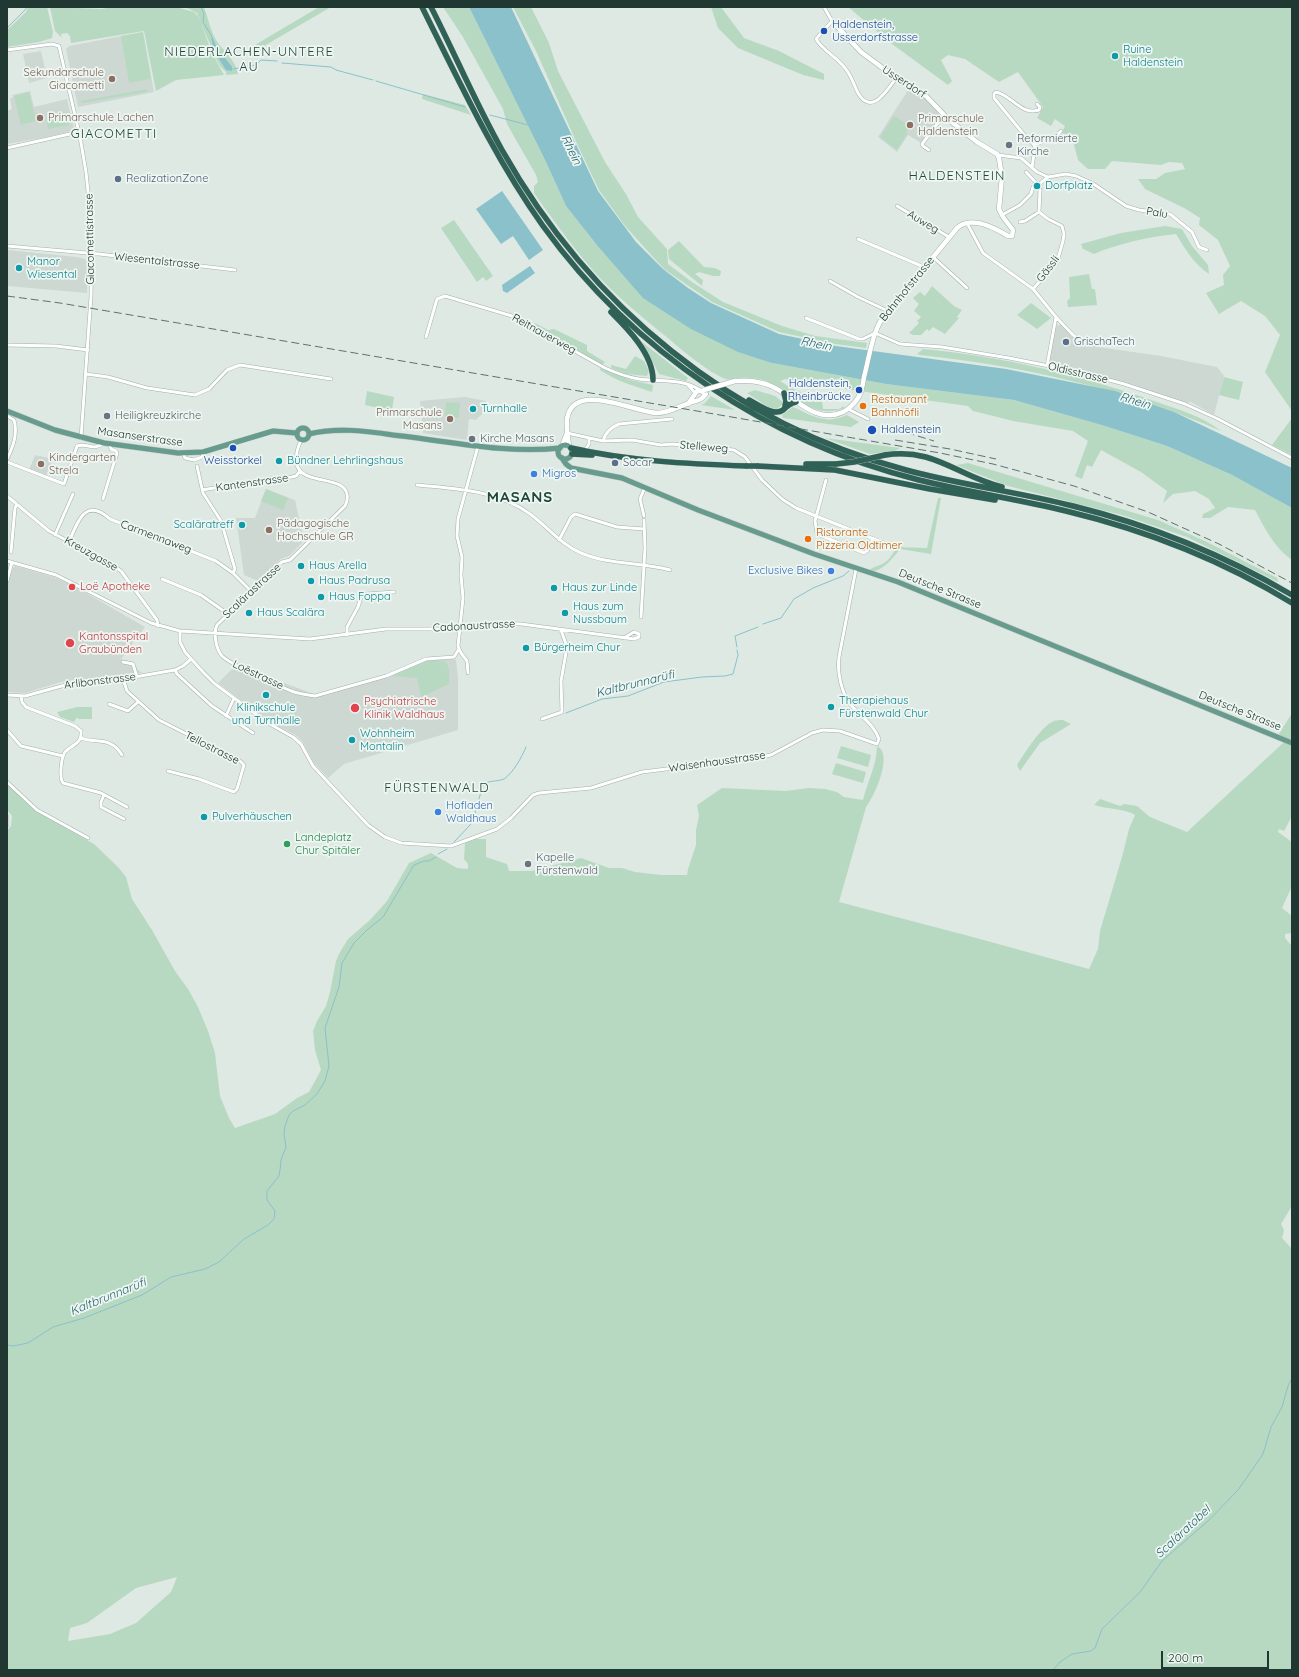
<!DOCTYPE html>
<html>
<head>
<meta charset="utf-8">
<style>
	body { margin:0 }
	#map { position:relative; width:1299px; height:1677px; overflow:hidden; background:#dee9e4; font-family:Quicksand,sans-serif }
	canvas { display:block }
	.frame { position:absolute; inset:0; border:8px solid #213731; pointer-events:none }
	.scale { position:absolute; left:1161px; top:1651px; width:108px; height:18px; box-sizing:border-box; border:2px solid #213731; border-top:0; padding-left:5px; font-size:12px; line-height:14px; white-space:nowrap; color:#213731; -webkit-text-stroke:3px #eef6f2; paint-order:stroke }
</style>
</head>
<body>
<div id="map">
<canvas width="1299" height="1677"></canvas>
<div class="frame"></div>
<div class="scale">200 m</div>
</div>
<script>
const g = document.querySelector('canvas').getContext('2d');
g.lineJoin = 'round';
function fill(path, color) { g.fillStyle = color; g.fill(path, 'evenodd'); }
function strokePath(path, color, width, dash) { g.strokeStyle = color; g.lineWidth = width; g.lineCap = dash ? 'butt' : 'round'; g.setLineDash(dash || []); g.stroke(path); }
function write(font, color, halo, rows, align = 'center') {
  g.font = font + ' Quicksand,sans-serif'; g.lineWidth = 3.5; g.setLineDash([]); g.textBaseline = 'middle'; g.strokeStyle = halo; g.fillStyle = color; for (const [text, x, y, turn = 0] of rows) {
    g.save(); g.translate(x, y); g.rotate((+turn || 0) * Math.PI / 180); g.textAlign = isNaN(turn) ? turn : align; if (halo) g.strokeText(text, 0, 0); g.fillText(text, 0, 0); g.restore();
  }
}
const built = new Path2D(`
	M143,32l11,60 -76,15 -12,-58 3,-3z
	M41,51l6,27 -18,5 -6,-29z
	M910,87l14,9 17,20 -20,27 -13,-8 -11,17 -19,-15z
	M30,91l4,16 33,-8 7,30 -2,2 -26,6 -39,7v-33l5,-2 -2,-11h3l-1,-3z
	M7,250l70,7 8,2 3,5 -1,29 -80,-7z
	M1061,324l21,18 16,5 63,9 56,11 7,9 -10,39 -23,-13 -6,1 -136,-39 6,-37z
	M465,397l21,4 -4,13 -6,6 -7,-1 -2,21 -44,-7 -3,-32z
	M35,455l18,4 -7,17 -17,-6z
	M266,489l29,11 9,41 -15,15 -8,3 -23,22 -14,-6 -8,-57h19z
	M15,566l39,11 20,9 71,41 -24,32 13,3 4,8 4,3 -81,9 -36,11 -18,-1v-107l5,-16z
	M453,659l3,1 2,17v53l-114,34 -16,14 -14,-15 -11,-21 -7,-7 -28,-14 -50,-38 18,-18 83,31 68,-19 38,-16z`);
const green = new Path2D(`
	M28,7h19l6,25 -1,6 -13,4 -32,5v-17l19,-18z
	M50,7l52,2 9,-2h65l18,5 5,5 12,34 13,24 -48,5 -20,11 -12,-60 -73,12 -1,-7 -3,-3 -6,1 1,4 -7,-7z
	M179,7h25c4,11 6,22 12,33 8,12 19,19 22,34l-12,1v-3l-6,-6 -6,-12 -17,-41 -10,-5z
	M319,7h12l-67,39 -10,3 1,-4z
	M443,7h26l76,153 21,46 30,38 176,119 114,21 128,16 91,26 62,20 65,29 60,33v52c-18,-13 -27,-31 -37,-50l-27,-3 -18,11h-8l1,-4 12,-6 -6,-9 -14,-8 -22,3 -10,9 4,-12 -26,-19 -40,-22 -9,17 -5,-2 -5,14 -7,-3 13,-35 -15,-10 -60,-10 -40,-10 -5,-5 -138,-19 -45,-8 -5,2c6,4 13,8 20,11 9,5 23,0 23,17h16l5,-3v2c-30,12 -46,-13 -71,-24 -10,-5 -21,-7 -32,-6 -5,0 -11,2 -15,1 -17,-6 -43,-28 -57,-40 -18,-15 -36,-29 -53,-45 -31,-29 -57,-66 -82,-101v-7l4,-4 -2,-7 -29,-51 -4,-15 -40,-72z
	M513,7h18l18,36 9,28 47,91 21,32 12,23 29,32 1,15 24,18 31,20 59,24 33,10 52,7 -1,5 -31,-4 -56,-12 -67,-30 -48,-33 -39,-43 -26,-36 -21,-44 -42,-95z
	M711,7h10l23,31 35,13 45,23v6l-21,-5 -65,-27 -20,-20z
	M848,7h444v404l-27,-39 15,-37 -15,-19 -24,-15 -22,13 -13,-21 18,-8 -1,-10 7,-9 -12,-26 -19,-15 1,-7 -14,-9 -41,-20 -7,-10h18l9,-6 20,-4 -3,-6 -13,-1 -8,3 -49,-4 -7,8h-17l-10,-9 -6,-23 -10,-4 3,-7 -10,-7 -4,7 -14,-8 6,-11 -25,-35 -19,10 -34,-23 -17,-4 -7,5 11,21 -4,4 -56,-41z
	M143,32l8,47 -22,4 -8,-47z
	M147,89v3l-65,11 -1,-2z
	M29,92l7,29 -15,4 -7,-29z
	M423,94l42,11 6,10 -49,-16z
	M66,112l3,13 -21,4 -2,-12z
	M894,116l16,10 -4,6 1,2 -10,16 -17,-13z
	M454,220l39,56 -7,5 -3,-4 -6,5 -36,-54z
	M1165,226l17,3 10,17 16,19 1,9c-15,-10 -24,-25 -33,-40 -28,3 -56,9 -82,20l-11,-5 -2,-5 40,-11z
	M679,241l25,26 11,1 6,3 -1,5h-7l-14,-4 -4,2 8,6 -1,6 -33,-27 -1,-9z
	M1089,274l3,15h3l2,16 -29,2 -1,-6 3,-3 -1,-21z
	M932,286l22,20 8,4 -5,7 2,1 -14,16 -12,-7 -4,4 -2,-2 -6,6h-8l-4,-2 10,-10 -2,-2 4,-4 -7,-6 5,-7 -6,-6 7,-6 5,4z
	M1031,303l20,15 -14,11 -20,-14z
	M535,323l13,7 6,-1 33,16v6l18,11 -3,3 -68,-40z
	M642,342l46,36 -2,3 -27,-7z
	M923,349c79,7 157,26 231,52 23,8 48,15 67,30 -95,-42 -198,-65 -301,-76l-3,-1z
	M635,356l9,5 5,10 -2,5 -21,-2 -15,-6v-3l15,4z
	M600,368l31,12 22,5 -1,7c-18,-6 -36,-11 -52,-22z
	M1224,377l19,5 -4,18 -20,-5z
	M755,390l20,6 9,7 -7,6 -9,-2 -21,-14z
	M367,391l27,6 -2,14 -27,-6z
	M711,396l24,14 -34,-5 4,-2z
	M446,402l14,1 -1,15 -14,-1z
	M793,407c21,9 31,18 54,8l12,7 -8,5 -68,-9 -1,-3z
	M1292,418v37l-20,-10z
	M825,438l75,10 -5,3 -25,3z
	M968,463l190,57 49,22 70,36 1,4 -91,-45 -65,-22 -114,-29 -52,-21z
	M266,489l22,9 -5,12 -22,-9z
	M938,498h3l-10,56 -31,-5c-7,9 -19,25 -32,22 6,-5 8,-4 14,-7 7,-3 11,-11 15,-17l30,1z
	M437,660c15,0 12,13 12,24l-28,13 -4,-19 -25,-2 33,-15z
	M77,707h15v12h-14l-1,-2 -3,5 -14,-5 -3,-5z
	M1292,713v103l-8,15 -5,-2 -1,3 14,10v44l-10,22 10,8v17l-7,1v4l7,8v260l-11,18 3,6 -2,8 10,11v421h-1285v-839l4,-5 1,-10 -5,-6v-27l25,25 62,36 24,23 8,10 6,22 20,31 23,41 13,18 10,18 10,24 7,22 5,43 9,22 6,10 40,-14 22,-16 12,-6 12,-22 -6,-20 -2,-19 4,-10 9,-15 4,-14 6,-31 4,-9 8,-13 22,-19 17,-19 22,-38 22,-10 26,15 11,1v-5l-4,-5 1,-16 10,-4h11v18l21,7 2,7h23l49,-13 28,10h13l13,4 26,3h26l1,-6 8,-24v-15l3,-14 -2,-11 25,-17 64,3 23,-3 16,1 12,3 7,5 19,3c4,-18 14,-35 14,-54 17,8 -3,51 -11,61l-27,95 130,34 120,33 9,-20 2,-18 22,-74 7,-28 6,-14c-9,-6 -28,-6 -41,-10l6,-6 20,7 4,-2 13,2 13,11 37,15 96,-89 -4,-9zM177,1577l-6,15 -35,31 -26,11 -42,7 2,-13 17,-5 49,-35z
	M1063,720l8,4 -31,19 -20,28 -3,-6c8,-12 24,-39 37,-44 3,-1 6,-1 9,-1z
	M841,746l30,9 -3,12 -31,-9z
	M836,763l30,9 -3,11 -31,-9z`);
const water = new Path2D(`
	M469,7h42l87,184 38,51 27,27 25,19 23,15 68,31 57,12 170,23 109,22 59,21 118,56v40l-60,-33 -65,-29 -62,-20 -91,-26 -128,-16 -114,-21 -34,-11 -47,-23 -48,-31 -47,-54 -30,-38 -21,-46z
	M211,34l6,14 15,19v4l-6,-1c-7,-11 -15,-23 -15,-36z
	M502,191l41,59 -14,10 -16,-24 -12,8 -25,-35z
	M530,266l5,7 -28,20 -4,-2 -1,-6z`);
const stream = new Path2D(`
	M201,7l3,7 -1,8 8,13
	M7,28l18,-18 2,-3
	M282,63l49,4 5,3 37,10
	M233,69l23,-4 5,-5 16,1
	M376,81l89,26
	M490,115l38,10
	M763,624l18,-6 13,-19 19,-11 30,-12 6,-5
	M737,647l-2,-11 23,-9
	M566,713l36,-14 26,-3 36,-14 38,-5 23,-1 8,-2 5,-19 -1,-5
	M454,842l18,-19 11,-38c4,-5 14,-3 21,-6 9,-6 18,-22 22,-32
	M438,854l9,-5
	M7,1345l6,1 15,-3 25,-16 31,-9 58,-23 29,-18 34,-8 14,-7 25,-23 24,-14 6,-6 1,-8 -8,-11v-9l12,-15 1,-6 1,-10 5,-13 -2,-13 1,-8 4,-11 4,-4 12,-6 12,-11 8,-13 4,-15 -4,-38 14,-41 3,-24 12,-20 13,-13 16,-13 31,-52 10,-4h5l7,-4
	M1053,1670l7,-8 12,-8 19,-3 4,-3 7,-19 39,-38 21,-30 46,-40 30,-31 25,-36 8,-27 11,-20 6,-21 4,-8`);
const street = new Path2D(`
	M824,7l8,14 -16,18c7,12 21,18 29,29 6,7 9,17 13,25 14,24 30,-4 39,-16
	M7,50l45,-6 7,2 21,91 6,35 4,39 2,35 -1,50 -10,142
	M1034,145l-8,-8 -32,-39v-4l2,-2c15,3 26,24 43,18l1,-3 -3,-3
	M1034,145l22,-9 5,-5
	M7,148l72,-16
	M929,150l-6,-4 -1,-2 22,-29
	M998,155l23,3 16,14 11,5
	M1032,167l3,-19 -1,-3
	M1026,172l12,13 10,-8 18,-3 10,2 16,7 34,23 13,4 31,4 22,18 7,15 8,3
	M897,206l52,31
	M1002,215l18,-10 11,-11 2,-7 5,-2 2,5 -1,22 9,7 14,7 2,8 -1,7 -6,21 -24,27
	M1020,222l5,-1 14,-9
	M967,223l16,30 50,36 23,28 16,17 10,8
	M858,239l66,28
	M7,246l92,8 136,16
	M933,257l34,31
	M830,281l28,16 30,14
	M806,318l53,21h4l12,-6 25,11 42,3 67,11 70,14 45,12 61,20 33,15 74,39
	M426,337l11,-38 8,-3 67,20 93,52c11,5 22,9 34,11 21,3 42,-1 61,11
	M7,345l49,1 32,4
	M1047,366l9,-49
	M86,374l22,3 39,11 48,7 14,-6 18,-19 13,-5 91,14
	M688,385l7,8
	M848,409l20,10
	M7,416l7,4c4,14 -1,27 -7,39
	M567,433l36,8 29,-1 29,5 11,-1 62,6 11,7 17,23 20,19 14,9 88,35
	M301,440c-23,53 41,30 46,54 1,5 0,8 -2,12l-55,54 -8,2 -6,5 -59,58c-4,8 -1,24 5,31 9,9 59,31 72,36 7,2 14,3 21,4l71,-20 40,-17 28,-2 5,-8
	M603,441c2,-8 9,-14 16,-17l53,-5
	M585,450l4,-6v-5
	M183,453l2,5 9,2 8,-3 1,-5
	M7,462l57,22 13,-38c10,-4 16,6 27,-3
	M197,466l6,27 18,28 14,48 -2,4
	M826,480l-11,41 2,13 47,19 4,-3 5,-12
	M417,485c39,4 81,5 113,29 18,13 30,30 51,39 28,12 60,9 89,17
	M202,490l65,-11 25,-2 4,-1 4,-5
	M7,496l42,35 60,32 12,8 36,49 1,6
	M103,499l14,-46 -1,-2 -5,-2 -2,-5
	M644,516l-4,-17 5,-12
	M55,535l18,-41
	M559,540l12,-23 4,-3 42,13 27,2
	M69,542c9,-21 16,-45 41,-23l106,42 17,12 18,18
	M11,552l4,-44 2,-4
	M7,561l49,14 95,48 29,8 130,8 76,-10h60l53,-6 22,1 113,15 5,-2v-3l-5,-2 -10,6
	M162,579l39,16 27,19
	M7,581l5,-19
	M641,617l4,-69 -1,-28
	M180,631v11l5,10 18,20 12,12 53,39 25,14 8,7 12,22 55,59 17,12 16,6 50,3 46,-17 14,-11 22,-23 6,-2 52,-5 51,-16 114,-14 15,-3 41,-22 11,-3 17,1 37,13 2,-5c-5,-15 -19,-23 -28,-34 -10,-12 -14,-34 -12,-48l17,-88
	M347,635v-8l11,-20 3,-10 6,-3 27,-2
	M123,662l10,2 4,13
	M175,670l2,4 35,32 41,27
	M468,673l-1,-12 -6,-8 -3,-7 5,-48 -2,-23 1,-18 -5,-21 1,-17 20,-73
	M123,679l4,12 32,29 81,41 4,4 -7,24 -3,3 -35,-13 -31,-8
	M7,695l18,1 44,-12 54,-5 52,-9 8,-4 8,-7
	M21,696l1,6 4,5 49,19 6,5c1,14 -9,13 -16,21 -4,6 -6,26 -2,31l38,10 26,14
	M109,704l19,7 10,-9
	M226,716l8,-18
	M542,719l20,-7 -1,-31 6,-34 -6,-17
	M7,730l14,16 42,10
	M81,738c16,6 30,-2 41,17
	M7,782l30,28 51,28
	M104,795l-3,7v5l23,12
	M7,817v8`);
const secondary = new Path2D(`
	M735,381c13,-1 25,0 36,5 23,10 45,39 72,26 6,-3 11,-8 15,-14 4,-6 5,-14 6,-21 5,-18 7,-39 16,-55l77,-94c14,-13 38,0 51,8h4l1,-6 -10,-13 -4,-8 3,-32 -3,-19 -2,-4 -20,-12 -29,-23 -25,-26 -35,-21 -27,-20 -29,-31
	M688,404l9,-13h5l3,4
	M562,446l5,-13
	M569,446c-1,-9 -3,-18 -2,-27 6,-39 67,-7 90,-6 12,0 21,-6 32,-10 9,-3 12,-2 17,-9`);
const primary = new Path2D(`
	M7,411l48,19 49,13 74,10 25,-1 70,-21 23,2
	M297 434a6 6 0 1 1 12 0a6 6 0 1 1-12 0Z
	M309,434c27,-7 57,-3 84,1 56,6 111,19 167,13
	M558 452a7 7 0 1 1 14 0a7 7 0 1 1-14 0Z
	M562,458l4,6 5,4 51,10 76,32 116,44 84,28 394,161`);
const highway = new Path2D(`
	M422,7c37,74 73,152 121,219 91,126 225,216 376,254 48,12 98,19 147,31 79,19 156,49 226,92
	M431,7c24,47 45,97 71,143 88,156 230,274 404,320 55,15 112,22 167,36 77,19 151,49 219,89
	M611,312c17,17 42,42 42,68
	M784,393l2,8 -1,5
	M749,400c8,4 25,17 34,10 4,-4 7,-7 13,-8
	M571,448c57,13 118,16 176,18
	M572,454l20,1
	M885,455c49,-8 74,22 117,32
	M806,464h30
	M757,466l78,4 95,19 65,11`);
const rail = new Path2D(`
	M7,296l53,7 631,107 249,43 53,11 81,22 74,26 71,32 73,39
	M895,429l39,12
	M895,440l55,9 46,10`);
const secondaryBridge = new Path2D(`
	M704,390l31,-9`);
const highwayBridge = new Path2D(`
	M836,464l18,-2 31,-7
	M747,466h10`);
const markers = [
	[824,31,4,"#1a4fb4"],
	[1115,56,4,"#0f9aa8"],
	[112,79,4,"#8d6e63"],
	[40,118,4,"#8d6e63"],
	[910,125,4,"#8d6e63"],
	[1009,145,4,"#6b7280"],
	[118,179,4,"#5c6f8a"],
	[1037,186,4,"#0f9aa8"],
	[19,268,4,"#0f9aa8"],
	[1066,342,4,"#5c6f8a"],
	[859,390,4,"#1a4fb4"],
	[863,406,4,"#e8710a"],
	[473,409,4,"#0f9aa8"],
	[107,416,4,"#6b7280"],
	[450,419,4,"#8d6e63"],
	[872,430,5,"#1a4fb4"],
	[472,439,4,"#6b7280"],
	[233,448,4,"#1a4fb4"],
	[279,461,4,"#0f9aa8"],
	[615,463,4,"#5c6f8a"],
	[41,464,4,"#8d6e63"],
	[534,474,4,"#3f7fe0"],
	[242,525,4,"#0f9aa8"],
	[269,530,4,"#8d6e63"],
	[808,539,4,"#e8710a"],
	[301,566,4,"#0f9aa8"],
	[831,571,4,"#3f7fe0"],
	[311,581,4,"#0f9aa8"],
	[72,587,4,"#e0444e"],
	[554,588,4,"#0f9aa8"],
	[321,597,4,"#0f9aa8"],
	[249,613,4,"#0f9aa8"],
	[565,613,4,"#0f9aa8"],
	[70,643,5,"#e0444e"],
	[526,648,4,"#0f9aa8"],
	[266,695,4,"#0f9aa8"],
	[831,707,4,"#0f9aa8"],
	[355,708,5,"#e0444e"],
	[352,740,4,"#0f9aa8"],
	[438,812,4,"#3f7fe0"],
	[204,817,4,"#0f9aa8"],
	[287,844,4,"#2e9e5b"],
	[528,864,4,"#6b7280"]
];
const transitNames = [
	["Haldenstein,",832,25],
	["Usserdorfstrasse",832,38],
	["Haldenstein,",851,384,"right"],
	["Rheinbrücke",851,397,"right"],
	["Haldenstein",881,430],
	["Weisstorkel",233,461,"center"]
];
const cultureNames = [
	["Ruine",1123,50],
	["Haldenstein",1123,63],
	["Dorfplatz",1045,186],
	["Manor",27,262],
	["Wiesental",27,275],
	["Turnhalle",481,409],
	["Bündner Lehrlingshaus",287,461],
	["Scaläratreff",234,525,"right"],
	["Haus Arella",309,566],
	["Haus Padrusa",319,581],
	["Haus zur Linde",562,588],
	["Haus Foppa",329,597],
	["Haus zum",573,607],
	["Nussbaum",573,620],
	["Haus Scalära",257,613],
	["Bürgerheim Chur",534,648],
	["Therapiehaus",839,701],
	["Fürstenwald Chur",839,714],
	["Klinikschule",266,708,"center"],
	["und Turnhalle",266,721,"center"],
	["Wohnheim",360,734],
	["Montalin",360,747],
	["Pulverhäuschen",212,817]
];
const educationNames = [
	["Sekundarschule",104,73,"right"],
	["Giacometti",104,86,"right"],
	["Primarschule Lachen",48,118],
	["Primarschule",918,119],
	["Haldenstein",918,132],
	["Primarschule",442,413,"right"],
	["Masans",442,426,"right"],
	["Kindergarten",49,458],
	["Strela",49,471],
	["Pädagogische",277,524],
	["Hochschule GR",277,537]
];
const streetNames = [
	["Usserdorf",904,82,33],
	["Palu",1157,213,9],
	["Auweg",923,222,31],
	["Giacomettistrasse",90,239,-91],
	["Wiesentalstrasse",157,261,6],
	["Gässli",1048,269,-53],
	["Bahnhofstrasse",907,289,-51],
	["Reitnauerweg",544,334,29],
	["Oldisstrasse",1078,373,13],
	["Masanserstrasse",140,437,8],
	["Stelleweg",704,447,5],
	["Kantenstrasse",252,483,-8],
	["Carmennaweg",156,537,21],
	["Kreuzgasse",91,554,29],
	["Deutsche Strasse",940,589,22],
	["Scalärastrasse",252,591,-43],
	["Cadonaustrasse",474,626,-3],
	["Loëstrasse",258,675,25],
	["Arlibonstrasse",100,681,-7],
	["Deutsche Strasse",1240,711,22],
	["Tellostrasse",212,748,27],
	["Waisenhausstrasse",717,762,-8]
];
const worshipNames = [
	["Reformierte",1017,139],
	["Kirche",1017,152],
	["Heiligkreuzkirche",115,416],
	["Kirche Masans",480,439],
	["Kapelle",536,858],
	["Fürstenwald",536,871]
];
const serviceNames = [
	["RealizationZone",126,179],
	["GrischaTech",1074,342],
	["Socar",623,463]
];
const foodNames = [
	["Restaurant",871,400],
	["Bahnhöfli",871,413],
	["Ristorante",816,533],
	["Pizzeria Oldtimer",816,546]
];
const shopNames = [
	["Migros",542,474],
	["Exclusive Bikes",823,571,"right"],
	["Hofladen",446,806],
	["Waldhaus",446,819]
];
const healthNames = [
	["Loë Apotheke",80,587],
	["Kantonsspital",79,637],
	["Graubünden",79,650],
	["Psychiatrische",364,702],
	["Klinik Waldhaus",364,715]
];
const leisureNames = [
	["Landeplatz",295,838],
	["Chur Spitäler",295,851]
];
const waterNames = [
	["Rhein",571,150,64],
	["Rhein",816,344,11],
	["Rhein",1135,401,17],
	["Kaltbrunnarüfi",635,684,-14],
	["Kaltbrunnarüfi",108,1297,-22],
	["Scaläratobel",1183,1532,-43]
];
const quarterNames = [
	["NIEDERLACHEN-UNTERE",249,52],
	["AU",249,67],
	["GIACOMETTI",114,134],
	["HALDENSTEIN",957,176],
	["FÜRSTENWALD",437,788]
];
const districtNames = [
	["MASANS",520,497]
];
fill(built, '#cdd8d3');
fill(green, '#b8d9c1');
fill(water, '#8ac1ca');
strokePath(stream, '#8ac1ca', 1);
strokePath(street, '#a2b0ab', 4);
strokePath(secondary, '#9fb3ac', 5.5);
strokePath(primary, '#bcc3c1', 6);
strokePath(highway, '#bcc3c1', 6);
strokePath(street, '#fff', 3);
strokePath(secondary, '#fff', 4.5);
strokePath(primary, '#669b8d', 5);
strokePath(highway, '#2f6156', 5.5);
strokePath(rail, '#5b736c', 1, [8, 4]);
strokePath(secondaryBridge, '#9fb3ac', 5.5, []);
strokePath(highwayBridge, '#bcc3c1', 6, []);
strokePath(secondaryBridge, '#fff', 4.5);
strokePath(highwayBridge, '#2f6156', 5.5);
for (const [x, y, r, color] of markers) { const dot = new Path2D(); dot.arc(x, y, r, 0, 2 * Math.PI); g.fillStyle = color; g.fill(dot); strokePath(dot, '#eef6f2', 1.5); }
write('11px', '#164399', '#eef6f2', transitNames, 'left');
write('11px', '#0d838f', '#eef6f2', cultureNames, 'left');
write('11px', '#785e54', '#eef6f2', educationNames, 'left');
write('11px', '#213731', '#eef6f2', streetNames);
write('11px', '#5b616d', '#eef6f2', worshipNames, 'left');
write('11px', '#4e5e75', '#eef6f2', serviceNames, 'left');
write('11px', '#c56008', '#eef6f2', foodNames, 'left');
write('11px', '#366cbe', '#eef6f2', shopNames, 'left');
write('11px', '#be3a42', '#eef6f2', healthNames, 'left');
write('11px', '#27864d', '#eef6f2', leisureNames, 'left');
write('italic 12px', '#20616e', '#eef6f2', waterNames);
g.letterSpacing = '1px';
write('13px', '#1f473d', '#eef6f2', quarterNames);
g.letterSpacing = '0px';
g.letterSpacing = '1px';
write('bold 15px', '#1f473d', '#eef6f2', districtNames);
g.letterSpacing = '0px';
</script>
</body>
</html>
